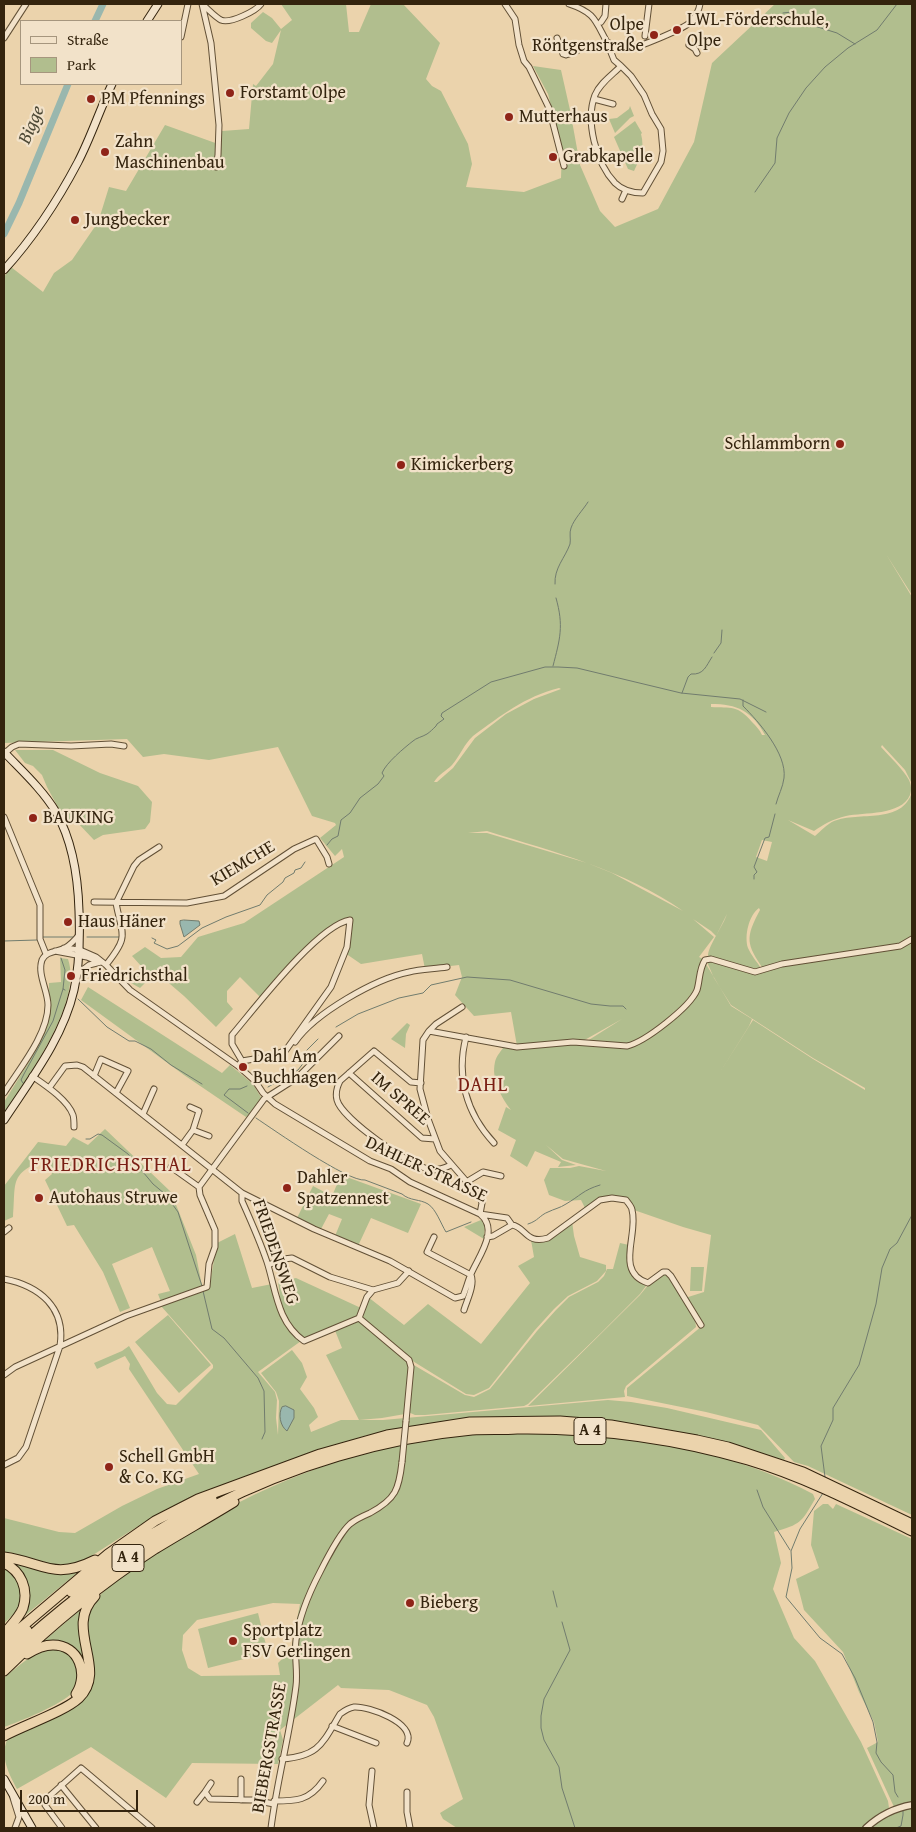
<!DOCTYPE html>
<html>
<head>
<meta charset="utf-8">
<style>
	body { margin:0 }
	#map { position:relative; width:916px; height:1832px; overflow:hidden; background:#ebd3ac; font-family:"Gentium Book Plus",serif }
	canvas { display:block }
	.frame { position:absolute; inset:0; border:5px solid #34240e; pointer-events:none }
	.legend { position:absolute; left:20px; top:20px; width:162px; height:65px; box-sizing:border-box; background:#f2e2c9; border:1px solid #a6967e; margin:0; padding:6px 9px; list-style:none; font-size:15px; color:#34240e }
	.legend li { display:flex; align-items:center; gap:10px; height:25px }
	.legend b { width:25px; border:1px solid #a6967e }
	.scale { position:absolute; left:20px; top:1790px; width:118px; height:22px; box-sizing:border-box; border:2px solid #34240e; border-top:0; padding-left:6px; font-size:15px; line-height:18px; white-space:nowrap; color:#34240e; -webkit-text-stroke:4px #f2e2c9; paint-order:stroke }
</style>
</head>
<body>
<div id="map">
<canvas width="916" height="1832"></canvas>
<div class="frame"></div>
<ul class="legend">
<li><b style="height:6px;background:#f2e2c9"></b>Straße</li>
<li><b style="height:14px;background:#b1be8e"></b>Park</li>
</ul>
<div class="scale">200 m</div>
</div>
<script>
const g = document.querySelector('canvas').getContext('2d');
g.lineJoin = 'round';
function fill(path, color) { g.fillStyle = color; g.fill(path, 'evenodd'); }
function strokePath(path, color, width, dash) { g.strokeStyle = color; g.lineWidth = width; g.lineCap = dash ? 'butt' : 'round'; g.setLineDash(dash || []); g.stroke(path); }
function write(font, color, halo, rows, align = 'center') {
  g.font = font + ' "Gentium Book Plus",serif'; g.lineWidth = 4.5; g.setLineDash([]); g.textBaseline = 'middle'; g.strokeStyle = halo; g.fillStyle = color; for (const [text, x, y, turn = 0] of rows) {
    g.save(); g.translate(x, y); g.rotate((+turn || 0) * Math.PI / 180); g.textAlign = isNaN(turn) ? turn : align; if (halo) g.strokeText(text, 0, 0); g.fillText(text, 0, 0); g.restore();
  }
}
const green = new Path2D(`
	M281,4h65l3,28h10l12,-28h32l37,39 -14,36 6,7 9,5 27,53 4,20 -6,23 58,5 37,-14 1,-29 -14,-55 -15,-28 28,4 9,40 10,55 20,46 15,16 43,-18 36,-67 18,-79 63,-59h137v591l-26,-41 26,43v187l-7,-14 -23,-25 -1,2c9,10 21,21 28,33 2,5 3,9 1,15 -9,21 -46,17 -64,21 -13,3 -22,8 -32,15l-26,-11 27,16c6,-5 12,-12 19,-15 25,-10 68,4 78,-29v723l-104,-49 -14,-4 -36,-37 -52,-13 -79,-16v-8l75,-62 -17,-28 19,-6 7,-57 -28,-8 -49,-17 -8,-11c-17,-2 -27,-2 -41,9l-4,-8 -16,1 -16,-6 -5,-15 6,-12h20l9,-2 27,5 -43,-12 -17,-14 16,15 14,5 -18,2 3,-5 -26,-11 -8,16 -17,-11 6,-16 -18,-10 8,-23 5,3c-10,-13 -20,-31 -16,-48 1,-6 7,-12 10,-17l13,3 39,-5 74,3 39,-25 24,-25 10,-32h2l25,42 21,13 -3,7 -30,48 34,-54 60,39 52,31v-2l-52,-30 -82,-53 -17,-27 -7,-16 4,-2c16,5 36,15 53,10 -18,-26 -19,-32 -4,-60l-1,-2c-10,7 -15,28 -11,40 3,7 9,14 13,20l-13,1 -39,-12 -1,-2c1,-10 15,-29 19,-41l-11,22 -5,-5 -18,-12 21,18 -15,20 4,2 -7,31 -3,6 -19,19 -1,-8 1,9 -5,4 -38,25 -47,-2 38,-24 -41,23h-25l-39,4 -6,-34 -37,4 -19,-21 7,-18 -3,-12 -34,4 -3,-15 -61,10 -16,-11 5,-33c-29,4 -69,57 -89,78l-21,-21 -13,14v11l6,7 -17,18 -32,-31 -28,-24 -16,16 -9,-5 11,-16 -10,-11 13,-9 16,11 20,-1 17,-20 46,-14 100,-66 -2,-8 -7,7 -15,-18 16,-13 -1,-2 -23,-7 -34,-69 -69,13 -45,-6 -21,3 -16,-18 -123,4v-466l7,-10 32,25 11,-19 18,-13 22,-32 6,-12 9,-29 17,4 39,-66 56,20 1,-14 27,-2 4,-45 3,2 17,-22 8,-34 -9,13 -6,-2 -15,-13v-5l12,-11 9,6 9,11 11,-9zM559,688l2,1 -27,10 -28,15 -31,24 -22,30 -16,14h-3c5,-8 12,-11 18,-17 8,-9 12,-21 21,-29 29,-21 51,-39 86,-48zM711,704c26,0 41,7 54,31h-3c-2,-5 -6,-9 -10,-13 -14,-17 -21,-14 -41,-15zM487,831c67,21 138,39 196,80l-71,-38 -25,-10 -100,-30h-19zM762,840l10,2 -5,19 -11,-4z
	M630,106l4,10 -4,2 -15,15 -6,-14 8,-1 12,-9z
	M635,121l7,12 -1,1c4,15 -1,24 -7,37l-6,-2 -14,-32z
	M15,750h38l47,23 38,13 14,16 -2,20 -5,7 -42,6 -9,5 -19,-20 -8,4 -20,-37 -5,-12 -9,-9 -8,-3z
	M60,958l8,1c15,43 -41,119 -64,155v-12l28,-45 11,-25 6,-20v-29l12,-1z
	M88,987l134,86 8,-8 23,19 9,15 -11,14 -5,4 -62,-42 -103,-75z
	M407,1023l3,2 -4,9 -1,14 -14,-9z
	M105,1129l66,63 25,63 6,31 -41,16 -3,-8 12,-3 -18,-44 -40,17 18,44 -10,4 -17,-40 -29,-47 -7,1 -22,-46 7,-6 -7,-15c-36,16 -29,22 -32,58l-9,4v-35l34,-44 28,4 7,-9 15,8z
	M341,1175l80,29 -13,29 -37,-15 -13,28 -23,-10 7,-17 -13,-5 -8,15 -24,-11 16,-32 19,10z
	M481,1220l4,3 -1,16 -20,-12z
	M572,1221l2,15 6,21 26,8v6l-9,10 -29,15 -14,13 -19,21 -46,58 -15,7 -8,-1 -55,-34 -51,-42 8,-21 36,28 24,-21 53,40 49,-61 -12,-17 16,-9 -3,-17 8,1z
	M235,1234l17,54 20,-4c6,18 11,46 29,57l-43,31 17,20 2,8 -1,18 2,17 1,-34 -3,-9 -15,-19 31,-23 10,13 5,14 -7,12 14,19 4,9 -9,8 2,7 30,-12h42l225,-20 23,2 36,6 94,22 24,28 -1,2 -29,-9 -96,-23 -72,-10 -38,-2 -103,6 -78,13 -60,18 -92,36 -20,5 -56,31 -58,37 -13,3 -17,-1 -43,-12h-5v-34l55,14 16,1 47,-27 35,-17 42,-15 -70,-105 1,-5 -5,-8 -28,13 -3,-6 28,-12 7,-5 28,47 10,11 9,1 37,-37v-3l-52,-59 48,-17 8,-46z
	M620,1243l9,2 1,18 16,23 -6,8 -39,39 -73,71 -4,2 -99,9h-10l-7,-3 4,-48 53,31 9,2 16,-8 47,-58 19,-21 13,-13 29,-15 6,-6 3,-7h6z
	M691,1267h13l-2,24h-12z
	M667,1273l28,46 1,8 -70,59 -2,5 1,6 -97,9 112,-111 13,-16z
	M296,1278l65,30 -3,10 -54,21 -19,-20 -8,-21 3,-2 -2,-14z
	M168,1315l43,50 -32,28 -44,-51z
	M359,1319l46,38 5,10 -5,47 -23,4 -23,2 -33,-65 16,-7 -8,-20z
	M516,1432c32,1 64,0 96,4 69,9 140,25 201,58l2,5c-14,24 -14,25 -41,33l7,31 -8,26 21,49 21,23 46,81 27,59 1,7 -18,11 -7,9h-407l-14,-9 -3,-6 23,-14 -29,-82 -7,-12 -38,-15 -48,-2 -3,-3 -58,45 3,10 -5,24 -86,-1 -26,35 -75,-51 -74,42c-8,-15 -17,-32 -10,-49l70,-35c41,-39 -7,-66 14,-98 12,-20 36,-32 55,-46 77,-59 169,-99 264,-119 35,-6 71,-8 106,-10zM273,1603l27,1 -9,46 -13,13 2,12 -79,1 -13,-8 -6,-18 1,-15 14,-15z
	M823,1504h5l5,5 3,-5 76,35v265l-18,3 -27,-59 11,-6 -4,-20 -15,-30 -16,-40 -39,-42 -8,-31 23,-11 -8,-23 3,-34z
	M5,1559l58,14h14l-55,45c11,-26 10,-43 -17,-59z
	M4,1569c13,2 22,19 18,32 -2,8 -13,17 -18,23z
	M81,1609l-3,20 8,41c-6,-22 -21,-28 -42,-29z
	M258,1613l10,40 -60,15 -10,-39z
	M58,1649c9,4 16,8 19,18 3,8 2,19 -4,25 -10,12 -54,30 -69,35v-49c18,-15 30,-27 54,-29z
	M912,1807v21h-43c12,-10 27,-19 43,-21z`);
const water = new Path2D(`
	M184,920l15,1 1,4 -16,12 -4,-13v-3z
	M286,1406l8,4v8l-7,13c-7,-5 -9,-17 -5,-24z`);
const stream = new Path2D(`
	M783,13l9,-1 7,4
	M805,23l32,10 18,11
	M755,192l20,-29 2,-25 12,-25 17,-25 19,-21 23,-19 29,-18 20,-26
	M555,584c-1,-16 10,-26 15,-40 1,-5 -1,-11 1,-16 3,-9 12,-18 17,-26
	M714,653l7,-10 1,-13
	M553,666c7,-27 11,-40 3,-68
	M682,693l6,-16 3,-3c13,1 15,-8 21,-17
	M743,700v6c16,16 44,48 41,72 -1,9 -6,18 -8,26
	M327,845l5,-6 6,-3 3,-16 9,-7 10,-15 18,-14 6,-8 -2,-3c4,-10 22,-25 31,-32 3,-3 9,-4 14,-7 3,-2 6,-5 9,-8l1,-2 7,-5 -3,-3 1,-3 49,-31 54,-15h13l19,1 104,25 59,6 26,13
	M754,879v-4l3,-3 -3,-5 11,-29 4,-1 6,-23
	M43,937h31
	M87,937h32
	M152,938l4,2 -2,3 13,6 11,-3 24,-18 24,-11 34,-12 7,-10 16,-13 2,-4 9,-5 1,-3 6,-2 4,-6
	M4,941l33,-1
	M61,958l4,12 -2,19 2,1
	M78,999l29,28 22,14h6l16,8 20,16 31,19
	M336,1027l22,-13 41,-16 24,-5 8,-8 36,-8 43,3 81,24 19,2h13l3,3
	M307,1050l11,-11
	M23,1083l-2,-3 3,-6 29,-53 10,-32
	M247,1086l-7,3h-11l-5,6 24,18
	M268,1087l30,-17 7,-9
	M256,1118c18,12 92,64 109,62l37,14c8,7 18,5 26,10 8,5 13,20 18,28l25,-10
	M86,1139h4l8,-5 4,1 26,19 25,30 12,10 13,18 24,74
	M528,1224c10,-3 12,-9 20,-12 6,-3 12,-4 18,-8 14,-8 17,-14 34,-19
	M203,1291l9,38 12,9 34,40 6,13 1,41 -3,7
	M825,1477l-4,-31 12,-26v-12l26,-43 17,-61 6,-36 8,-19 7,-6 15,-28
	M757,1490l6,17 27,43
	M823,1493l-23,36 -9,22 1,17 -6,29 34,41 22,16 13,24 18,44 4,20 -1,11 5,9 12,13 2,17 3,5
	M553,1591l4,16
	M562,1622l8,28 -26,49 -3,17v12l3,12 15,27 3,21 13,40
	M896,1828l5,-2 2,-11v-5`);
const river = new Path2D(`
	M95,21l8,-17
	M4,234l15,-31 49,-119`);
const minor = new Path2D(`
	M202,4l9,39 8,82 -1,30 -2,12
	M202,4c6,5 13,13 19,16 9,4 35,-9 40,-16
	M505,4l10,15 4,26 5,16 5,6 20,41 15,58
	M569,4c27,9 26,17 39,40l1,-1
	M601,22l4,-6 1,-12
	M645,36l4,-32
	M181,37l7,-33
	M4,38l22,-34
	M557,38l6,16 3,1 9,-3 11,-7 14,3 6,-1
	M608,44l-2,3 3,3c7,-4 14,-1 22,-2 11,-2 53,-19 61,-27 4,-5 7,-11 8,-17
	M689,45l6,4 2,4
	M610,50l4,10 7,6c-9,9 -21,17 -26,29 -10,26 1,68 20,88 7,7 18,10 28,10l18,-31 2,-11 -2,-22 -9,-15 -8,-19 -13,-19 -10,-10
	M594,99l19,5
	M622,199l4,-9
	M5,753l7,-6 7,-3 52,2 40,-2 13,2
	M4,817l36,88v34l6,15
	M94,902l93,1 37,-7 70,-47 22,-10 11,18 2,7
	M116,903l18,-37 5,-6 20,-13
	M64,948l16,2 16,7 10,8 24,25 108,76 17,15 8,12 12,11 95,57 21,8 19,13 70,32 27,4 5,7c14,2 14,20 36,13l52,-38 12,-2 14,2c2,3 6,7 6,10 7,24 -18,62 16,73l15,-11h4l4,4 30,49
	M55,951l32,6 12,5
	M106,965c24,-30 16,-29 10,-62
	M77,974l12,-9 12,-3
	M429,1031l7,-7 26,-17
	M466,1037c-10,39 0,76 28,106
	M295,1042c20,-29 80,-63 114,-70 12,-3 26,-3 38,-5
	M238,1066l4,-5 -10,-17v-9c23,-27 86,-110 118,-115l-3,27 -16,40 -45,63 -14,6 -30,5
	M349,1073l73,65 13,1
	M32,1076c13,9 36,24 41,39 1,3 1,8 1,12
	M94,1076l7,-17 27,12 -12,22
	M421,1083l-10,-1 -37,-31 -34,30c-3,6 -5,12 -3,19 5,19 74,67 95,70 7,0 13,-2 19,-5
	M49,1088l16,-22 12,-1 6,2 159,126 72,36 76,32 65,37 8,-2c3,-7 5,-15 8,-22 7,-17 29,-44 9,-60
	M4,1093c15,-24 44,-58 44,-88 0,-14 -11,-31 -6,-45 4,-9 15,-8 23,-12 5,-3 10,-8 14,-13
	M143,1114l11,-25
	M193,1130l16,6
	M182,1145l11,-15 6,-19 -9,-4
	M171,1167l28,20
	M468,1181l15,-9 18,4
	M242,1193v8c9,20 18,40 25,61 9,28 10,60 37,79l55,-23
	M480,1214l2,-11 -2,-6 -40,-46 -12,-32 -8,-30 3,-49 6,-9 88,16 56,-5 54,4c18,-4 63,-39 70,-56 3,-10 2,-21 8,-30l6,-1 44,13 27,-8 118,-18 12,-7
	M4,1232l5,-4
	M434,1237l-7,15 44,23c4,10 -4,25 -7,35
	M487,1237l6,-1 19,-11
	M268,1265l16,-6 8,-1 38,19 43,13
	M4,1279c36,7 62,29 56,67l-34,101 -8,11 -14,7
	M359,1318l50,42 2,7 -5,54
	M359,1318l8,-21 6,-7 25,-7 11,-12
	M4,1375l11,-8 111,-51 81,-29 2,-23 6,-17v-17l-15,-35 -1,-8 65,-88 33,-21 42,-42
	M332,1726l44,17
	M282,1759c37,-3 40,-15 58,-45 4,-3 8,-6 14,-7 15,-1 62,16 53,36
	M372,1771l-3,34 5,23
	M211,1783l-6,9 5,7 43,1 21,4
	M61,1785l35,43
	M407,1792v20l3,16
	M13,1798l6,19 -4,11
	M241,1800v-21
	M274,1801c22,0 35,0 49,-20
	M197,1802l8,-10
	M62,1828l-17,-23 -1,-4 37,-33 71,60
	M271,1828c6,-48 19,-94 25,-142 2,-15 -2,-31 0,-46 3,-23 13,-47 24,-68 6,-12 21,-40 30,-48 6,-5 13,-8 20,-11 26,-14 29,-24 32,-51`);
const tertiary = new Path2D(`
	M866,1828c13,-12 28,-20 46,-23`);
const secondary = new Path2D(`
	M147,21l11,-17
	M4,270c29,-32 54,-70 74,-108 13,-25 22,-53 34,-78
	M4,752c18,19 38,37 52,60 17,30 22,64 23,99 1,27 1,53 -5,79 -11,48 -43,89 -70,130
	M4,1779l28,49`);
const motorway = new Path2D(`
	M4,1557c39,5 49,24 91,3
	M4,1563c17,8 25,26 19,45 -4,10 -13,18 -19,26
	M71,1592l59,-45 82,-48
	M4,1642l104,-88 47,-33 43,-22 122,-45 67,-19 83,-13 90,-1 51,4 86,15 31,7 75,25 109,52
	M4,1651l23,-21
	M27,1654c8,-5 16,-9 26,-9 26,0 36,29 23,49
	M4,1660c51,-48 105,-90 165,-127 14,-9 28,-18 42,-26 80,-41 172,-69 261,-77 15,-1 30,0 45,-1 78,-1 156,9 231,31 57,17 111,45 164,71
	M4,1671c46,-45 97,-87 151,-122 26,-16 53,-31 79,-47
	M4,1736c20,-11 60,-24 75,-38 30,-29 -16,-70 16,-102`);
const minorBridge = new Path2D(`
	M402,1462l4,-41`);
const markers = [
	[677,30,5,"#8f2418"],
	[654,35,5,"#8f2418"],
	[230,93,5,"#8f2418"],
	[91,99,5,"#8f2418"],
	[509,117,5,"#8f2418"],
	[105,152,5,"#8f2418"],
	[553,157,5,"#8f2418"],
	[75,220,5,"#8f2418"],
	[840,444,5,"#8f2418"],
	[401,465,5,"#8f2418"],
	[33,818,5,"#8f2418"],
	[68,922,5,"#8f2418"],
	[71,976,5,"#8f2418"],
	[243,1067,5,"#8f2418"],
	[287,1188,5,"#8f2418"],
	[39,1198,5,"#8f2418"],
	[109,1467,5,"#8f2418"],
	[410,1603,5,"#8f2418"],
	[233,1641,5,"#8f2418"]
];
const shields = [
	[590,1431,32],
	[128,1558,32]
];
const shieldNames = [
	["A 4",590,1431],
	["A 4",128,1558]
];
const poiNames = [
	["LWL-Förderschule,",687,20],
	["Olpe",687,41],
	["Olpe",644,25,"right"],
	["Röntgenstraße",644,46,"right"],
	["Forstamt Olpe",240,93],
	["PM Pfennings",101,99],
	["Mutterhaus",519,117],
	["Zahn",115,142],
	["Maschinenbau",115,163],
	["Grabkapelle",563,157],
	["Jungbecker",85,220],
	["Schlammborn",830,444,"right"],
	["Kimickerberg",411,465],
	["BAUKING",43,818],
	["Haus Häner",78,922],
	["Friedrichsthal",81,976],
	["Dahl Am",253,1057],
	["Buchhagen",253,1078],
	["Dahler",297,1178],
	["Spatzennest",297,1199],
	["Autohaus Struwe",49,1198],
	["Schell GmbH",119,1457],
	["& Co. KG",119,1478],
	["Bieberg",420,1603],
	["Sportplatz",243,1631],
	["FSV Gerlingen",243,1652]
];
const streetNames = [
	["KIEMCHE",243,864,-31],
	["IM SPREE",400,1099,41],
	["DAHLER STRASSE",426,1170,25],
	["FRIEDENSWEG",275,1252,71],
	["BIEBERGSTRASSE",270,1748,-80]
];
const waterNames = [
	["Bigge",32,125,-67]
];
const quarterNames = [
	["DAHL",483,1086],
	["FRIEDRICHSTHAL",111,1166]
];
fill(green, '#b1be8e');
fill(water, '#99b7ae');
strokePath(water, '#717c6e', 1);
strokePath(stream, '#717c6e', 1);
strokePath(river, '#99b7ae', 7);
strokePath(minor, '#625036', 7);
strokePath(tertiary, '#625036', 8);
strokePath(secondary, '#34240e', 9);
strokePath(motorway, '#34240e', 11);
strokePath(minor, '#f2e2c9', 5);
strokePath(tertiary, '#f2e2c9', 5.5);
strokePath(secondary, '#f2e2c9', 7);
strokePath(motorway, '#ebd3ac', 9);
strokePath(minorBridge, '#625036', 7, []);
strokePath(minorBridge, '#f2e2c9', 5);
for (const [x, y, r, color] of markers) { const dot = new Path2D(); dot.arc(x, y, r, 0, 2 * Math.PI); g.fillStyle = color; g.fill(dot); strokePath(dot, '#f2e2c9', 2); }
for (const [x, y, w] of shields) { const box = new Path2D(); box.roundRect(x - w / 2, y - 13.5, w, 27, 4); g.fillStyle = '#f2e2c9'; g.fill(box); strokePath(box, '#34240e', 1); }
write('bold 16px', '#34240e', null, shieldNames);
write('18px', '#34240e', '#f2e2c9', poiNames, 'left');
write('18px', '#34240e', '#f2e2c9', streetNames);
write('italic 19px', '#4d4936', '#f2e2c9', waterNames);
g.letterSpacing = '1px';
write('20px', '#7a1f14', '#f2e2c9', quarterNames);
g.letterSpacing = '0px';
</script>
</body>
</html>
